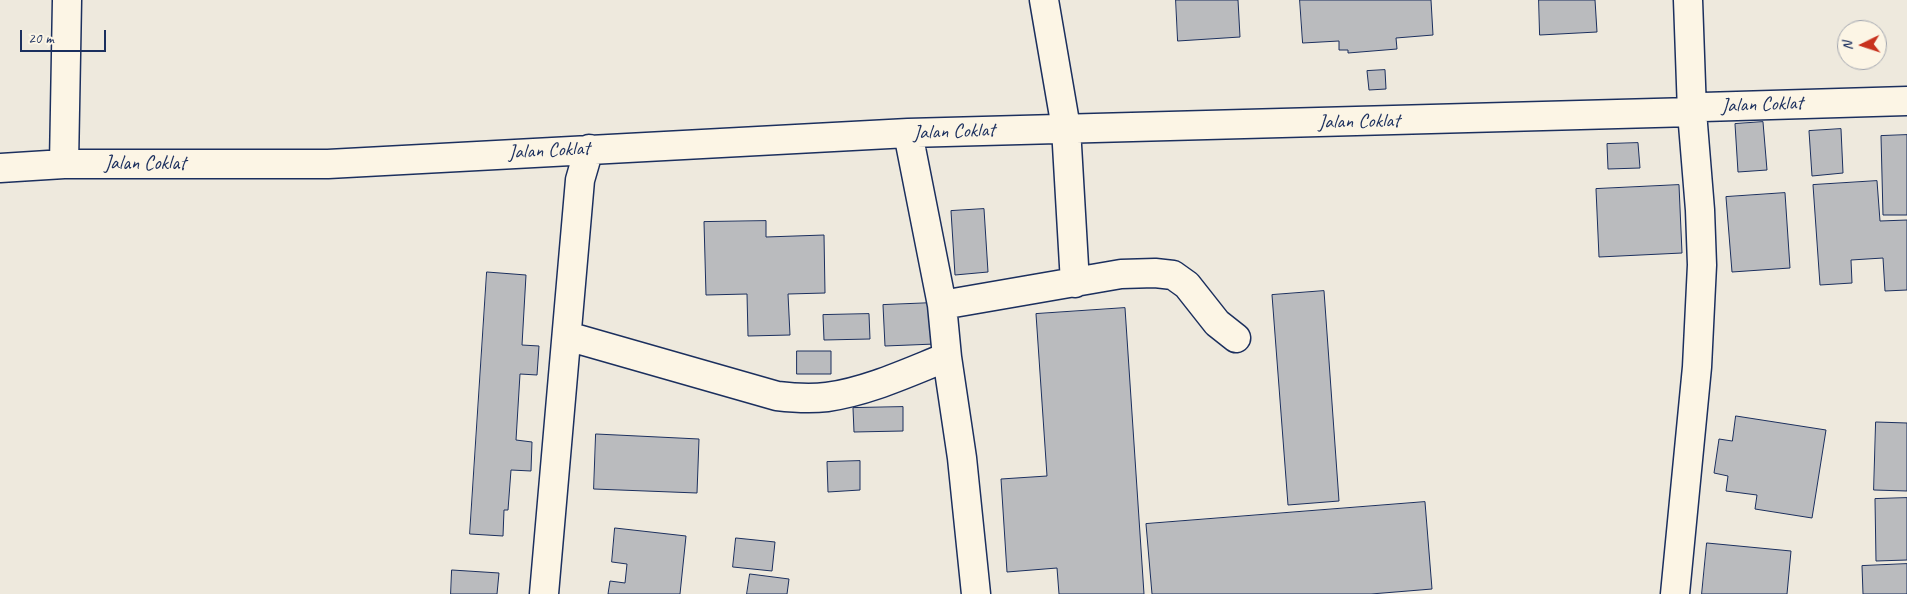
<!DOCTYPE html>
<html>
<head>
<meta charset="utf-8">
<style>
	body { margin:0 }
	#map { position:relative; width:1907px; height:594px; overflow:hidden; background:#eee9dd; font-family:Caveat,sans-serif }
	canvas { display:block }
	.north { position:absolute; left:1837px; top:20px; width:50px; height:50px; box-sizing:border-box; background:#fcf5e5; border:1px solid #a2a6af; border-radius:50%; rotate:266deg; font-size:14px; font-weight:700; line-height:20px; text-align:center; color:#1b2f5e }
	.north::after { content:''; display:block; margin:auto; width:18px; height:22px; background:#c8321e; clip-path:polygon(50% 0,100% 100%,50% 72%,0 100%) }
	.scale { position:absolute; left:20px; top:30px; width:86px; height:22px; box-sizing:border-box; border:2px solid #1b2f5e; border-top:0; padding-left:6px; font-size:15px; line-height:18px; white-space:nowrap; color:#1b2f5e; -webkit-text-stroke:4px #fcf5e5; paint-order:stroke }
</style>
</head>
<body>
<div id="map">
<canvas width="1907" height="594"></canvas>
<div class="north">N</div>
<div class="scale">20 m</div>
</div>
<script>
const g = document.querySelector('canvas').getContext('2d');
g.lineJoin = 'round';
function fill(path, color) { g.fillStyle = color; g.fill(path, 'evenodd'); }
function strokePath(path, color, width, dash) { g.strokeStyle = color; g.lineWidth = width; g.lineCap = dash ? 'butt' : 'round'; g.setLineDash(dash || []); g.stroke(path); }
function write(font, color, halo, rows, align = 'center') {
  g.font = font + ' Caveat,sans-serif'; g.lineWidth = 4; g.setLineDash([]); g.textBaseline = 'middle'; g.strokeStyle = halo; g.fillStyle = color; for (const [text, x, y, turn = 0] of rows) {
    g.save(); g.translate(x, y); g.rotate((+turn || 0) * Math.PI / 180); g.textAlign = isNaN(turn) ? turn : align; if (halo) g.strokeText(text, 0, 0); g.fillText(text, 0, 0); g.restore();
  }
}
const building = new Path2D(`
	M1176,0h62l2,37 -62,4z
	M1300,0h131l2,35 -37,3 1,11 -49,4v-3h-9v-9l-36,2z
	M1539,0h56l2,32 -57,3z
	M1385,70l1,19 -17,1 -2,-19z
	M1763,122l4,48 -29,2 -3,-48z
	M1841,129l2,44 -31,3 -3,-45z
	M1907,135v80h-24l-2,-79z
	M1638,143l2,25 -32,1 -1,-25z
	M1877,181l3,40 27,-1v70l-22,1 -2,-33 -32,2 1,23 -32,2 -7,-100z
	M1679,185l3,68 -83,4 -3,-68z
	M1785,193l5,75 -58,4 -6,-75z
	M984,209l4,63 -33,3 -4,-64z
	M766,221v16l58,-2 1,58 -37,1 2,41 -42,1 -1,-42 -41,1 -2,-73z
	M487,272l39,3 -4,70 17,1 -2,29 -17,-1 -4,66 16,2 -1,29 -20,-1 -3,40h-4l-1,26 -33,-2z
	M1324,291l15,210 -51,4 -16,-210z
	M933,303l2,41 -50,2 -2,-41z
	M1125,308l19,286h-85l-2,-26 -50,4 -6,-93 46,-3 -11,-162z
	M869,314l1,25 -46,1 -1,-25z
	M797,351h34v23h-34z
	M903,407v24l-49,1 -1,-24z
	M1736,416l90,14 -14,88 -57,-9 2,-14 -31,-4 2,-15 -14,-3 5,-34 13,2z
	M1876,422l31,1v68l-33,-1z
	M596,434l103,5 -2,54 -103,-4z
	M860,461v29l-32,2 -1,-30z
	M1907,498v62l-31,1 -1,-62z
	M1425,502l7,87 -61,5h-219l-6,-70z
	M615,528l71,8 -6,58h-72l2,-13 15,2 2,-19 -15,-2z
	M736,538l39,4 -3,29 -39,-4z
	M1707,543l84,8 -4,43h-85z
	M1907,564v30h-44l-1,-28z
	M452,570l47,3 -2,21h-46z
	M750,574l39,5 -2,15h-40z`);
const minor = new Path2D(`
	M1044,0l22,128 9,155
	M908,133l34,172 5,52 15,101 14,136
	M64,164l3,-164
	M0,168l64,-4h264l580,-31 784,-21 11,-5 204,-6
	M942,305l179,-31 34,-1 18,2 14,10 30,38 19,15
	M567,336l210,60c17,2 34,3 50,1 42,-6 82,-25 120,-40
	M544,594l36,-414 9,-31
	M1675,594l22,-227 5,-102 -2,-55 -8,-98 -4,-112`);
const streetNames = [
	["Jalan Coklat",1762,105,-2],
	["Jalan Coklat",1359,122,-1],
	["Jalan Coklat",954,132,-2],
	["Jalan Coklat",549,151,-3],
	["Jalan Coklat",145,164]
];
fill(building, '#babbbe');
strokePath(building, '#1b2f5e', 1);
strokePath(minor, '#1b2f5e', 31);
strokePath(minor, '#fcf5e5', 28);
write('20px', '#1b2f5e', '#fcf5e5', streetNames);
</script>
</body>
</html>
